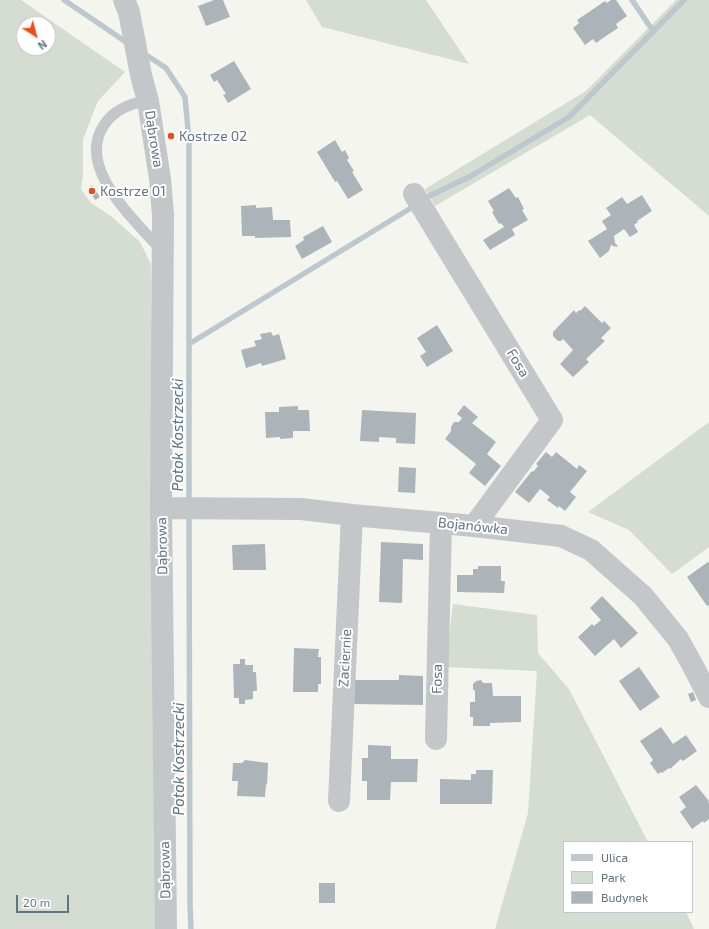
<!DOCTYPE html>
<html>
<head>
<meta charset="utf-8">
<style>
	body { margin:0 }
	#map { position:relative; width:709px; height:929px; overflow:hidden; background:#f5f5f0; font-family:"Exo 2",sans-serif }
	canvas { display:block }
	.legend { position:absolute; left:563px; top:841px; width:130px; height:72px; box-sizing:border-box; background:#fff; border:1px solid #c0c7cd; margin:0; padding:5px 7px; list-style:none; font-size:12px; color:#617483 }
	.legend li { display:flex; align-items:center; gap:8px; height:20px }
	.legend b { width:20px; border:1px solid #c0c7cd }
	.north { position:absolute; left:16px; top:16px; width:40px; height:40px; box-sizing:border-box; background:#fff; border:1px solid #c0c7cd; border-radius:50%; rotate:144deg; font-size:11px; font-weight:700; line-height:16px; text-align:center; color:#617483 }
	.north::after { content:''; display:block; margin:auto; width:14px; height:18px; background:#f04a15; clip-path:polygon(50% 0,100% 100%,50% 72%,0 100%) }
	.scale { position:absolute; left:16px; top:895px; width:53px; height:18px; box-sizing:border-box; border:2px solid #617483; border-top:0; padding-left:5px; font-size:12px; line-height:14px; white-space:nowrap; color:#617483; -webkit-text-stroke:3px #fff; paint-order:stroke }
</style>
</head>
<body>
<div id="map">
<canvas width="709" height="929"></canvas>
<ul class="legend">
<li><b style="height:5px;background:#c3c7ca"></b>Ulica</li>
<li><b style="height:11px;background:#d5dcd1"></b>Park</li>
<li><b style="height:11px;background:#acb4b9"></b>Budynek</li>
</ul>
<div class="north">N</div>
<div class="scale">20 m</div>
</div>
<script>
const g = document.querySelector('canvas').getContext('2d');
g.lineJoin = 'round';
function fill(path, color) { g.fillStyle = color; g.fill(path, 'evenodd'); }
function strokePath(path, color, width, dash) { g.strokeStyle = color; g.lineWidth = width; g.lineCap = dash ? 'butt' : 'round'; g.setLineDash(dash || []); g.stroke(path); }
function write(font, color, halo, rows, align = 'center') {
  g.font = font + ' "Exo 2",sans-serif'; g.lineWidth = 4; g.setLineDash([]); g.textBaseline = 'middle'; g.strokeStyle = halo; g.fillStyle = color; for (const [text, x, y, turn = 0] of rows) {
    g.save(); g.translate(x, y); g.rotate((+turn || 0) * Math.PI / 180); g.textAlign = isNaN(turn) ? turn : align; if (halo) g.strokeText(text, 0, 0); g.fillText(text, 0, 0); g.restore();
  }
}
const green = new Path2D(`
	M0,0h21l104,72 -27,29 -15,38v37l-2,13 10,14 20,13 29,26 11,22 7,665h-158zM24,24h24v24h-24z
	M306,0h120l43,64 -147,-37z
	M676,0h33v216l-119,-101 -155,91 -10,-17 161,-98z
	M709,422v125l-37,27 -43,-44 -41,-18z
	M453,604l84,11 1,38 31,36 79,153h-84v70h122l8,17h-199l33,-116 9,-142 -92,-4z`);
const stream = new Path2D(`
	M64,0l65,44
	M632,0l21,31
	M143,53l23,15 19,29 4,43v364
	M429,196l42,-20 98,-59 115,-117
	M189,344l222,-136
	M189,512l1,394 1,23`);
const building = new Path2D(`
	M214,0h9l7,17 -24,9 -8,-20z
	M611,0h5l11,16 -11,8 2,4 -12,8 -10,7 -3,-4 -8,6 -12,-17 6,-5 -2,-3 28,-19 2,2z
	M234,61l17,28 -23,14 -5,-8 3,-1 -9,-14 -3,2 -4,-7z
	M335,140l7,12 3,-2 4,8 -2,2 7,11 -2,1 11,18 -15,9 -11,-18 -2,1 -18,-30z
	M92,185l8,12 -5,3 -7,-12z
	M509,188l7,10 2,-1 6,12 -2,1 6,10 -16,9 3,6 -25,15 -7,-10 21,-13 -3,-4 -2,1 -7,-12 2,-1 -6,-10z
	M642,195l10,16 -15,10 1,1 -4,3 4,7 -8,5 -6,-8 -10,7 1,7 3,3 -2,1 -5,-2 -2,6 -9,7 -12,-17 19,-12 -5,-8 9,-6 -5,-7 16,-11 5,7z
	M256,205v3l16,-1 1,13h17l1,17 -36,1v-2h-13l-1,-30z
	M323,226l9,16 -30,17 -7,-13 9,-6 -1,-3z
	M585,306l17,17 2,-2 7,7 -10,10 4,3 -19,18 3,3 -16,15 -13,-13 13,-14 -10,-11 -2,2h-3l-5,-5v-4l21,-22 2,3 3,-3 1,1z
	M437,325l16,26 -26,16 -7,-11 6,-4 -9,-14z
	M271,332l2,4 6,-2 7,25 -24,7 -1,-3 -15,5 -5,-18 15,-4 -2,-5 8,-2 -2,-5z
	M464,405l14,12 -6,6 24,19 -9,12 14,12 -16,20 -16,-13 7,-9 -31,-25 6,-8v-4l3,-5h5l3,-4 -5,-4z
	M298,406v4h11l1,21h-17v7l-13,1v-2l-14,1 -1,-26h14v-5z
	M362,410l54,3 -1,31 -19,-1v-5l-17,-1v5l-19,-1z
	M546,452l6,5 4,-5 21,17 2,-4 8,6 -17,21 6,5 -11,14 -6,-5 -1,2 -11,-8 3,-3 -10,-8 -11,14 -14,-11 17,-21 1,1 5,-6 -2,-2z
	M399,467l17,1 -1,25 -17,-1z
	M381,542l42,2v16l-20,-1 -1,44 -23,-1z
	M265,544l1,26h-33l-1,-25z
	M708,562l1,1v42l-2,1 -20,-29z
	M478,566h23v15h4l-1,12 -47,-1v-17h16v-6h5z
	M602,596l36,37 -17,15 -7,-9 -19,17 -17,-19 14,-13 2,2 7,-6 -11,-12z
	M294,648l25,1 -1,8h3v27h-3v8h-25z
	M240,659h5v6h8v7h3l1,19h-4v8l-8,1v4h-6v-6h-5l-1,-34h7z
	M639,667l21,30 -20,14 -21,-30z
	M399,675l24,1v29l-70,-1v-24h46z
	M481,680l2,3h9l1,13h28v26l-31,1v3h-17v-9h-3v-15h5v-11l-2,-2v-5l3,-3z
	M693,692l3,8 -5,2 -3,-8z
	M661,727l12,17 13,-9 11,16 -14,10 -2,-2 -11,10 -1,-1 -7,5 -1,-1 -3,2 -8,-11 3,-3 -13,-19z
	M368,745l23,1v13h27l-1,23h-26l-1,18h-23v-19h-5v-23h6z
	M245,760l23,3 -1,22 -1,-1 -1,13 -28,-1 1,-15h-6l1,-18h9z
	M476,770h17l-1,34h-52v-25l31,1v-6h5z
	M696,785l13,16 -1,1 1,1v16l-5,4 -1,-2 -11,8 -12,-17 6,-5 -7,-10z
	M319,883h16v20h-16z`);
const lane = new Path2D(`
	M148,101c-17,2 -34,9 -44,24 -29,43 32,96 58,126`);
const street = new Path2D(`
	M124,0l5,12 12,63 7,26 12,78 3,36 -2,293 5,421
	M414,194l138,226 -78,106
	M161,508l140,1 51,6 122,11 87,10 30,14 52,46 35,43 15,27 16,31
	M436,739l5,-216
	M339,801l13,-286`);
const markers = [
	[171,136,4,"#f04a15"],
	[92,191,4,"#f04a15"]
];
const poiNames = [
	["Kostrze 02",179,136],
	["Kostrze 01",100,191]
];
const streetNames = [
	["Dąbrowa",154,139,81],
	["Fosa",518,363,59],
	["Bojanówka",473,526,6],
	["Dąbrowa",162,546,-91],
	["Zaciernie",345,658,-87],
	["Fosa",437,679,-89],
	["Dąbrowa",165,870,-91]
];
const waterNames = [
	["Potok Kostrzecki",178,435,-90],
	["Potok Kostrzecki",179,759,-90]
];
fill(green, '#d5dcd1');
strokePath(stream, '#bcc8cd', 5.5);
fill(building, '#acb4b9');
strokePath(lane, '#c3c7ca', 11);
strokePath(street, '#c3c7ca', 22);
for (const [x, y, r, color] of markers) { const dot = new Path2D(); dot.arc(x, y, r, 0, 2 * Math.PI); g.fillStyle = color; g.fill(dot); strokePath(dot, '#fff', 1.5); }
write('14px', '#617483', '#fff', poiNames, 'left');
write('14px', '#617483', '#fff', streetNames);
write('italic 15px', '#5c7781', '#fff', waterNames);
</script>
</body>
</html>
